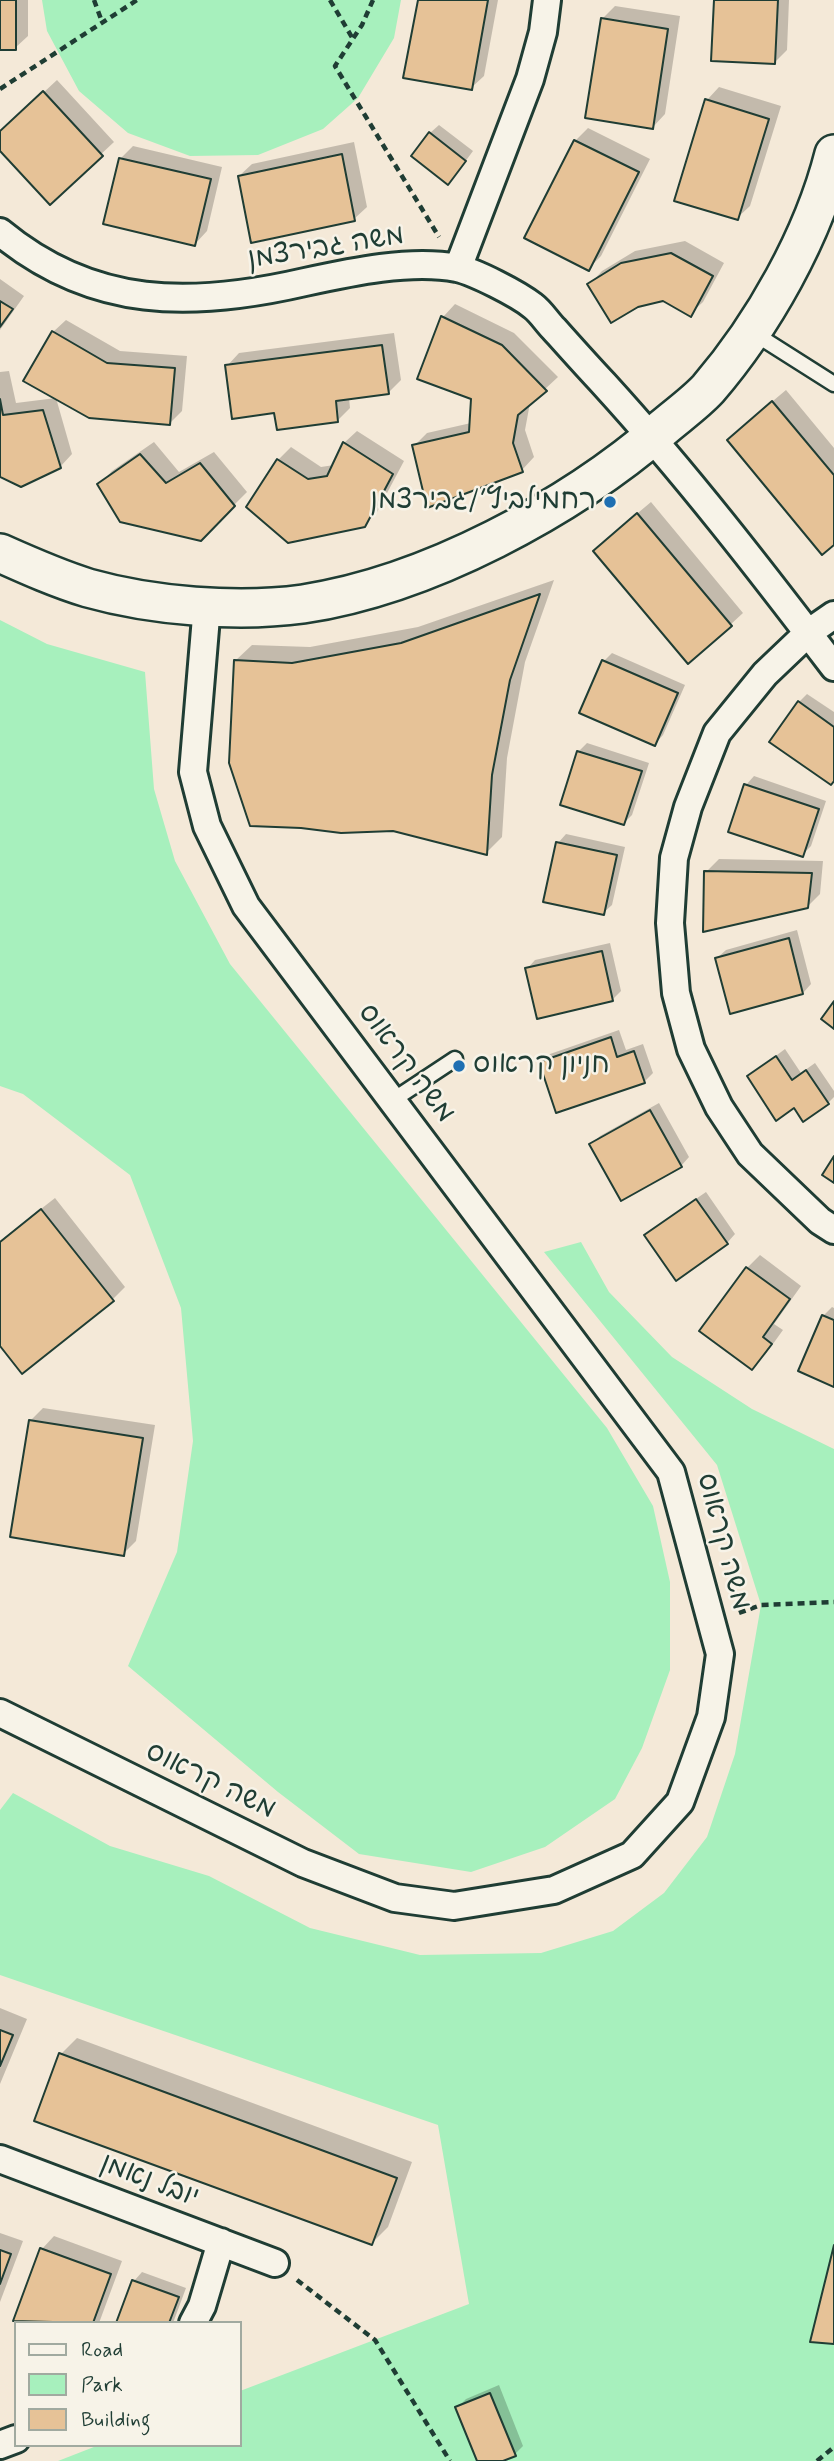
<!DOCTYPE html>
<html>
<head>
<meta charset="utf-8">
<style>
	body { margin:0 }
	#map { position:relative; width:834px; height:2461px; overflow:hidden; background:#f4e9d8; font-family:Mynerve,sans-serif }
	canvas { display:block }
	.legend { position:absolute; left:14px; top:2321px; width:228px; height:126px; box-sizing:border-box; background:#f7f3e8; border:2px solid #a1aaa0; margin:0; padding:9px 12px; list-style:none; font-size:21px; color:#1f3d34 }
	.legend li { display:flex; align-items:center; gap:14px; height:35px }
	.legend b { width:35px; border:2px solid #a1aaa0 }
</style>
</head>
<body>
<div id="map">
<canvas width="834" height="2461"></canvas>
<ul class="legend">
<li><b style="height:9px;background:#f7f3e8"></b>Road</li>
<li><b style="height:19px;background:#a7f0bd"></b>Park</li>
<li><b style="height:19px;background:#e6c297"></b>Building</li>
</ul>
</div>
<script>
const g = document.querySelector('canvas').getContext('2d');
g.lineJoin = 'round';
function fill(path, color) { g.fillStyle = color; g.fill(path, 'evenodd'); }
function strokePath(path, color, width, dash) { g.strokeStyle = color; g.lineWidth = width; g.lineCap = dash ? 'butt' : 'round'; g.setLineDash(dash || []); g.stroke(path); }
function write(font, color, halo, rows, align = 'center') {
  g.font = font + ' Mynerve,"Playpen Sans Hebrew",sans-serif'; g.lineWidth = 5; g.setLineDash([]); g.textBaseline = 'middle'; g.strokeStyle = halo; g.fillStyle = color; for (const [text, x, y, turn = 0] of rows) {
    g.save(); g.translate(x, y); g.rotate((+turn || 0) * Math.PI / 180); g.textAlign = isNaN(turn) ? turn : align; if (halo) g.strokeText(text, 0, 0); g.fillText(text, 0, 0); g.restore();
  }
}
const green = new Path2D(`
	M42,0h359l-7,38 -36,60 -35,31 -65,26 -68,1 -62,-23 -49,-42 -32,-60z
	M0,620l47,24 98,28 9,117 21,72 55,103 377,464 46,78 17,76v88l-28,78 -27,51 -70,48 -74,25 -112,-18 -81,-62 -150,-126 49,-114 16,-111 -12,-133 -51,-133 -107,-81 -23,-8z
	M581,1242l28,50 63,65 80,52 82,40v1012h-776l41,-16h141v-54l229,-87 -31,-179 -438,-150v-165l13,-17 97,53 99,30 101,52 110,27 121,-2 72,-22 51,-38 43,-56 28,-83 26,-149 -44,-140 -173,-213z`);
const shadow = new Path2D(`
	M0,0h28v36l-13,12h-15z
	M420,0h78l-14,76 -13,12z
	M716,0h73l-2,50 -12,12z
	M615,6l65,10 -15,98 -12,13 -51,-108z
	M57,80l57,62 -64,60 -50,-54v-15z
	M719,87l62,19 -31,100 -13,12 -30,-118z
	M439,125l34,26 -17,23 -26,-41z
	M588,128l62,31 -49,97 -13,13 -13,-128z
	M354,142l13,65 -13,12 -115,-43 13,-12z
	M133,146l89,21 -15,64 -12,13 -75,-85z
	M685,241l39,22 -21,39 -13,12 -26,-15 -27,6 -47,-21 12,-13 33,-20z
	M0,279l24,17 -24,34z
	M455,304l59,29 44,44 -28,26 -5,27 9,27 -12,13 -108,-24 13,-13 44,-10 2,-25 -30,-81z
	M66,320l54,31 67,5 -5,55 -12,12 -117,-91z
	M394,333l7,47 -13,13 -39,5 1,10 -13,13 -61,-10 -49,-45 12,-13z
	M9,371l7,32 40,-5 16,56 -12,13 -60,8v-103z
	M786,390l48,58v94l-92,-115z
	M357,431l47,30 -27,51 -13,13 -86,-65 13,-13 30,20 13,-2 10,-22z
	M154,442l25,30 35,-20 33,40 -47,47 -100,-55 12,-13z
	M651,502l92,111 -13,12 -122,-87z
	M554,580l-29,82 -18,96 -5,79 -16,16 -93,-24 -92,-2 -66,-166 17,-16 58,2 108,-20z
	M612,653l73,32 -22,50 -8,9 -51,-83z
	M807,694l27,18v68l-35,-78z
	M587,743l62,20 -17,52 -8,8 -46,-71z
	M754,776l72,25 -15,45 -9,9 -56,-70z
	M566,834l59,13 -13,58 -9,8 -45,-70z
	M719,859l104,2 -3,33 -13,13 -101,-35z
	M797,930l14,54 -8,9 -86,-35 9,-8z
	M610,943l11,48 -9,9 -85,-31 8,-9z
	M619,1030l7,20 17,-6 10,29 -9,9 -103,-20 9,-8z
	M785,1049l16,24 14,-10 19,28v6l-6,6 -79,-27z
	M659,1103l30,54 -8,9 -90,-21 9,-9z
	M706,1192l29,42 -8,9 -81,-7 9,-9z
	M55,1198l70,89 -13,13 -112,43v-102z
	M760,1255l41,31 -27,38 9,6 -18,25 -13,13 -5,-100z
	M832,1307l2,1v77l-34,-15 23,-54z
	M43,1408l112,17 -19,116 -13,13 -92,-134z
	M0,2008l27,11 -27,65z
	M77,2038l335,124 -24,65 -16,16 -311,-189z
	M0,2233l23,8 -23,61z
	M54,2236l68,25 -23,62h-76l-8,-3 27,-71z
	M142,2272l44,16 -13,35h-55l16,-42z
	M499,2385l24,61 -8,8 -16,7h-20l-22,-53 9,-9z`);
const building = new Path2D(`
	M0,0h16v50h-16z
	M418,0h70l-16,90 -69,-12z
	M714,0h64l-3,64 -64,-3z
	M601,18l67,11 -15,100 -68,-11z
	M43,91l60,65 -53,49 -50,-54v-20z
	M705,99l64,20 -31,101 -64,-19z
	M429,132l37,29 -18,24 -37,-29z
	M574,140l65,32 -50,99 -65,-33z
	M342,154l13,67 -104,22 -13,-67z
	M119,158l92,21 -16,67 -92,-22z
	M671,253l42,23 -22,41 -28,-16 -25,6 -27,16 -24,-39 34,-21z
	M0,301l13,8 -13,18z
	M441,316l61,29 45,46 -29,24 -5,28 10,29 -96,36 -15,-63 57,-13 2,-33 -54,-20z
	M52,331l55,32 68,5 -5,57 -81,-7 -66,-37z
	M382,345l7,49 -53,7 2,21 -61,8 -3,-17 -42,6 -7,-54z
	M0,399l3,16 40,-5 18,58 -40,19 -21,-10z
	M772,401l62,74v70l-12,10 -95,-115z
	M343,442l50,32 -28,53 -77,16 -42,-36 31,-48 31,20 19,-3z
	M140,454l26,29 34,-20 35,43 -34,35 -81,-19 -23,-38z
	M637,513l95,113 -44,38 -95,-113z
	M540,594l-30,86 -18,95 -5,80 -94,-24 -52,2 -40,-5 -51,-2 -21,-63 5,-103 58,3 109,-20z
	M602,660l76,33 -23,53 -76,-33z
	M798,701l36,26v54l-3,4 -62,-43z
	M577,751l65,20 -18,54 -64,-20z
	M744,784l75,25 -16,48 -75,-25z
	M556,842l61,13 -13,60 -61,-13z
	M704,871l108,2 -4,35 -105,24z
	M789,938l14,56 -73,20 -15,-56z
	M602,951l11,50 -76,18 -12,-51z
	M834,1001v28l-13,-10z
	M611,1037l6,20 17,-6 11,32 -89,30 -17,-51z
	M776,1056l16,24 14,-10 23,34 -26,18 -9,-14 -18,13 -29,-45z
	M650,1110l32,57 -61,34 -32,-57z
	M834,1156v27l-12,-8z
	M696,1199l32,45 -52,37 -32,-46z
	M41,1209l73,92 -92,73 -22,-28v-104z
	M746,1267l44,32 -27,38 9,7 -20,26 -53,-39z
	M822,1315l12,5v67l-36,-16z
	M29,1420l114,18 -19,118 -114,-19z
	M0,2030l13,5 -13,31z
	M59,2053l338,125 -25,67 -338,-124z
	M834,2245v99l-24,-2z
	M40,2248l71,26 -18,49 -80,-2z
	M0,2250l11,4 -11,30z
	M132,2280l47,17 -10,26h-53z
	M490,2393l26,63 -13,5h-26l-22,-54z`);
const path = new Path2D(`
	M94,0l8,22
	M330,0l23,39
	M373,0l-11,25 -27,41 104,171
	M0,89l137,-89
	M739,1613l22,-8 73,-3
	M297,2280l78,60 75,121
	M817,2461l17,-14`);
const lane = new Path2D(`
	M752,332l82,52
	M393,1100l62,-41`);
const street = new Path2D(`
	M0,232c93,77 192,76 305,50 46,-10 106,-23 152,-14 18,4 61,26 76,38 8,6 14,16 21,23 17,19 33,37 50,55 82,90 157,187 230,283
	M458,268l72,-189 13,-47 4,-32
	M834,615l-26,18 -43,41 -48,59 -29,74 -14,51 -4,65 6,70 15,56 28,58 31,47 70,67 14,9
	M0,1713l303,150 92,35 59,8 100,-16 78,-35 48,-53 31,-85 9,-63 -49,-182 -425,-566 -39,-80 -14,-54 14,-167
	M0,2159l275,104
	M193,2323l9,-17 19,-64
	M0,2445l16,-6`);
const secondary = new Path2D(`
	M0,553c29,13 58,26 88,35 64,18 149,25 215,16 125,-19 266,-95 361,-177 14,-12 31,-24 44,-38 55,-64 105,-152 126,-235`);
const markers = [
	[610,502,7,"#1f6fb2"],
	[459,1066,7,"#1f6fb2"]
];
const streetNames = [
	["משה גבירצמן",326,249,-9],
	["משה קראוס",405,1064,53],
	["משה קראוס",722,1542,75],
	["משה קראוס",210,1782,26],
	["יובל נאמן",149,2182,21]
];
const poiNames = [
	["רחמילביץ׳/גבירצמן",596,502],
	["חניון קראוס",473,1066,"left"]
];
fill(green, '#a7f0bd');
fill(shadow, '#0003');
fill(building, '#e6c297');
strokePath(building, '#1f3d34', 2);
strokePath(lane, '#1f3d34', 19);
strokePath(street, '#1f3d34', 32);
strokePath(secondary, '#1f3d34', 42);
strokePath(path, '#1f3d34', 4.5, [7, 5]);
strokePath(lane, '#f7f3e8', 14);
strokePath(street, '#f7f3e8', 26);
strokePath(secondary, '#f7f3e8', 37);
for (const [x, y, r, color] of markers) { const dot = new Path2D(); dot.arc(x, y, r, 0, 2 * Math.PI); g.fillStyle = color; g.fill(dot); strokePath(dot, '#f7f3e8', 2.5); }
write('28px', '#1f3d34', '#f7f3e8', streetNames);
write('28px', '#1f3d34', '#f7f3e8', poiNames, 'right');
</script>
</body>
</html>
